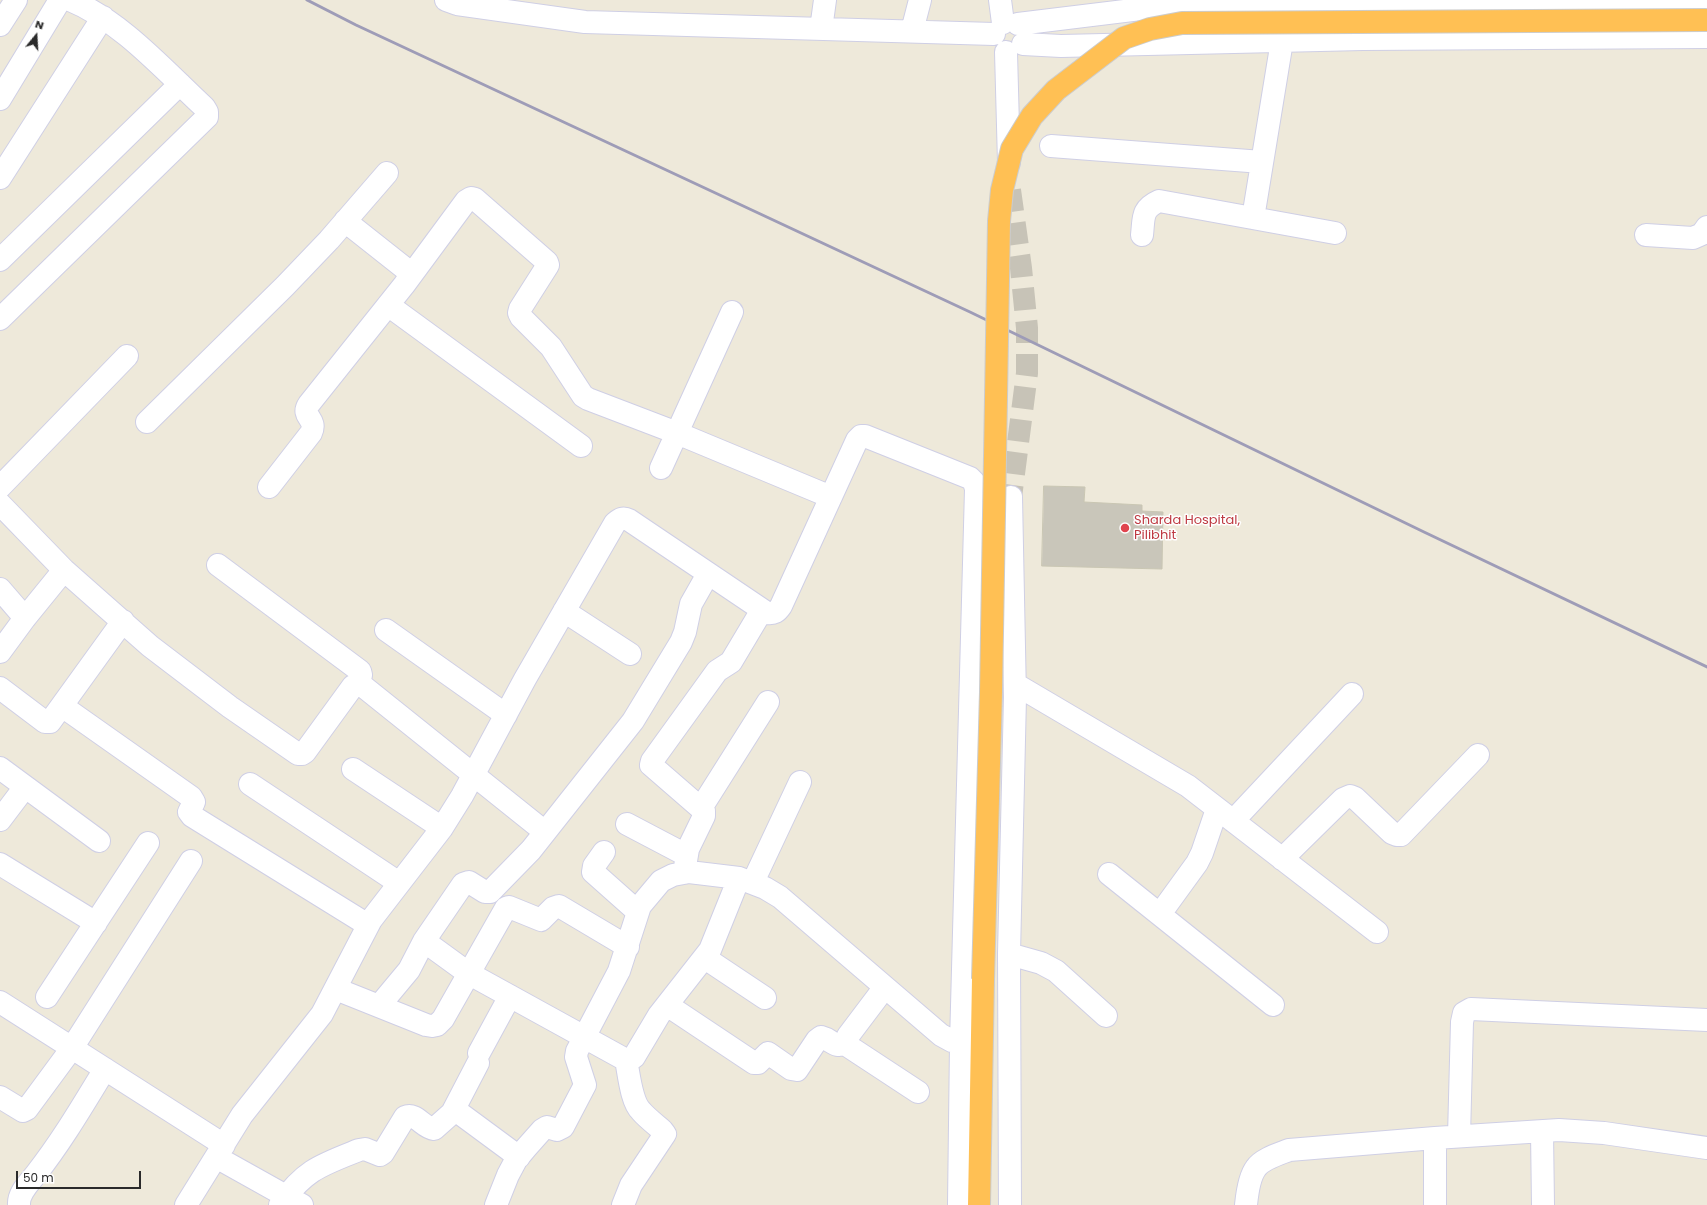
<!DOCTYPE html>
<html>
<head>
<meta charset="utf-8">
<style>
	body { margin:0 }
	#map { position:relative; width:1707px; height:1205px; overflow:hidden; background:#eee9da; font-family:Poppins,sans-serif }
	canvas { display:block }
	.north { position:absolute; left:16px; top:16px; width:40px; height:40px; -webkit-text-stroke:3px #fff; paint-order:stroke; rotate:18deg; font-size:11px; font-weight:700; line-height:16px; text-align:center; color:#2a2a2a }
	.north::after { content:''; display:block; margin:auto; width:14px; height:18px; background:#2a2a2a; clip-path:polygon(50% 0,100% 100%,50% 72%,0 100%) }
	.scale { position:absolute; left:16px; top:1171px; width:125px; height:18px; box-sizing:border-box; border:2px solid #2a2a2a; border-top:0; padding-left:5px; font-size:12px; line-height:14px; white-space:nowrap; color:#2a2a2a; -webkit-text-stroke:3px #fff; paint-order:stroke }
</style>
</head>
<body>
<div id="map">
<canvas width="1707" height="1205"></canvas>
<div class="north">N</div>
<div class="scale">50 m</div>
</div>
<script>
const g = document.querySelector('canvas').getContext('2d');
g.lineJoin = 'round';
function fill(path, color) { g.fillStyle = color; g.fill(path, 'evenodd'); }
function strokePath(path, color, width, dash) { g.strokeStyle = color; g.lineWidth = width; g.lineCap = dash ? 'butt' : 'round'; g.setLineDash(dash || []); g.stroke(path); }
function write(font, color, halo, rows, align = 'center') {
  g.font = font + ' Poppins,sans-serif'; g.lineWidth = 3; g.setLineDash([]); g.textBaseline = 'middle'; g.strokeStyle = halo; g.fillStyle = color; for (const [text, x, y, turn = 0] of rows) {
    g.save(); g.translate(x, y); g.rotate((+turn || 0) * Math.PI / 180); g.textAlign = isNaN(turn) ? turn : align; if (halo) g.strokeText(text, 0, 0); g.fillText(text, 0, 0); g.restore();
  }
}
const building = new Path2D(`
	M1044,486l41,1 -1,15 58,3v6l21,1 -1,57 -120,-3z`);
const minorTunnel = new Path2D(`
	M1010,190l11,78 6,60v45l-16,124`);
const minor = new Path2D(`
	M446,0l11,4 128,18 409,12
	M1000,0l3,23
	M1018,24l147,-18 542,-4
	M0,25l16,-25
	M821,29l4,-29
	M912,31l8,-31
	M1023,44l38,2 302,-7 344,-2
	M1006,52l3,111
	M0,99l60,-99
	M1051,146l211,16
	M0,178l103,-161
	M1253,218l29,-177
	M345,221l67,53
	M1142,235c2,-17 -1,-26 17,-34l176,32
	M1646,235l47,3 9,-4 5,-7
	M0,260l180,-176
	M388,305l193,141
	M0,319l207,-202v-5l-3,-5c-41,-38 -83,-86 -134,-107
	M147,422l138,-136 44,-46 58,-67
	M661,468l71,-156
	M0,487l127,-131
	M269,487l42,-54c7,-15 -11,-16 -2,-29l95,-119 62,-84 5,-3 4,1 72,63 1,3 -28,44 -1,4 2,4 30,30 32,49 5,3 89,34 154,64
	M0,504l64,66 86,76 80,61 68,47h4l3,-2 48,-66 6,-3 186,149
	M218,565l142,106 1,4 -2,8
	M0,589l25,29
	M564,611l66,43
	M386,630l120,85
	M0,652l25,-34 39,-48
	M1015,684l173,102 189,146
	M0,688l45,34h5l73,-101
	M62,706l129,91 3,5 -5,10 3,4 176,109
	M0,768l99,73
	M353,769l89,59
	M250,784l149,99
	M701,808l67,-106
	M0,820l25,-33
	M1233,821l119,-127
	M627,824l59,31
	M604,852l-10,14 -1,6 45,40
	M1282,859l61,-60 7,-3 5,2 37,35 5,2h4l77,-80
	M0,864l96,59
	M684,873l4,-24 16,-33v-5l-53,-46 1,-4 65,-90 14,-9 31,-52
	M1109,874l164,131
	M753,882l47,-100
	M1160,914l37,-51 5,-10 15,-44
	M424,941l44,32 158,87h4l4,-3 25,-42 51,-65 29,-72
	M1009,954l32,9 15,8 50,45
	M705,958l60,40
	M885,987l-37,49 -1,6 1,4 70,46
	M336,989l90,36 6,1 5,-1 6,-6 63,-111 3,-1 32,13 12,-12 6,-2 69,41
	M47,997l101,-154
	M0,1002l224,143
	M667,1005l87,58h4l10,-10 23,16 6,1 20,-30 4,-3c12,3 13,12 26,6
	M379,1006l30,-36 15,-29 39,-57 6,-2 16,10h5l41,-42 102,-129 48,-79 4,-10 6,-28 17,-30
	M479,1053l31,-57
	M0,1097l23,14 4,-2 45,-61 119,-187
	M452,1113l26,-50
	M1542,1132l1,73
	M1459,1136l3,-114 2,-9 7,-4 236,11
	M216,1157l86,48
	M19,1205c-1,-12 10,-22 17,-31 26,-33 47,-69 69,-105
	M186,1205l56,-90 80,-101 49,-94 71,-92 20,-32 63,-117 90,-156c5,-4 8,-6 14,-3l138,93c7,1 10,-1 14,-7l76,-166 4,-4h4l105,42 4,4 2,7 -15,554 -2,162
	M280,1205c24,-35 41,-40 79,-55l6,-1 15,6 3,-2 22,-36c11,-5 18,11 29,12l18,-16 6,-1 61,45
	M496,1205l12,-30 8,-15 10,-12 16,-18 5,-3 10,3 6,-3 22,-42 -9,-28 1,-6 42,-80 21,-65 21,-25 12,-6 16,-3 50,6 26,10 15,9 161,138 11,6 9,2
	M623,1205l8,-20 34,-51 -3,-4c-7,-6 -15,-12 -21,-19 -10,-10 -12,-37 -15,-51
	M1010,1205l-1,-251 6,-257 -4,-200
	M1246,1205c1,-10 3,-28 10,-37 6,-9 23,-14 33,-18l146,-12 124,-8 45,3 103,15
	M1435,1205v-67`);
const highway = new Path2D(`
	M979,1205l4,-226`);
const rail = new Path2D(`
	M307,0l49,25 614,287 454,220 283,135`);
const highwayBridge = new Path2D(`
	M983,979l8,-287 8,-471 3,-31 10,-41 20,-33 24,-26 68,-52 26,-9 32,-6 525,-3`);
const markers = [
	[1125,528,5,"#e0444e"]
];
const healthNames = [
	["Sharda Hospital,",1134,521],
	["Pilibhit",1134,536]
];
fill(building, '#c9c6ba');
strokePath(building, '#c9c6b3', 1);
strokePath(minorTunnel, '#c7c3b7', 22, [22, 11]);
strokePath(minor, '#cfcfe5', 24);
strokePath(highway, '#ccc', 24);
strokePath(minor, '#fff', 22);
strokePath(highway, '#ffc054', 22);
strokePath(rail, '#9e9cb7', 3);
strokePath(highwayBridge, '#ccc', 24, []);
strokePath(highwayBridge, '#ffc054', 22);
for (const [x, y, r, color] of markers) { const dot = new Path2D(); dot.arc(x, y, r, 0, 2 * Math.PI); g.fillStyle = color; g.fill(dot); strokePath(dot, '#fff', 1.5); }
write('13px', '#be3a42', '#fff', healthNames, 'left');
</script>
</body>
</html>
